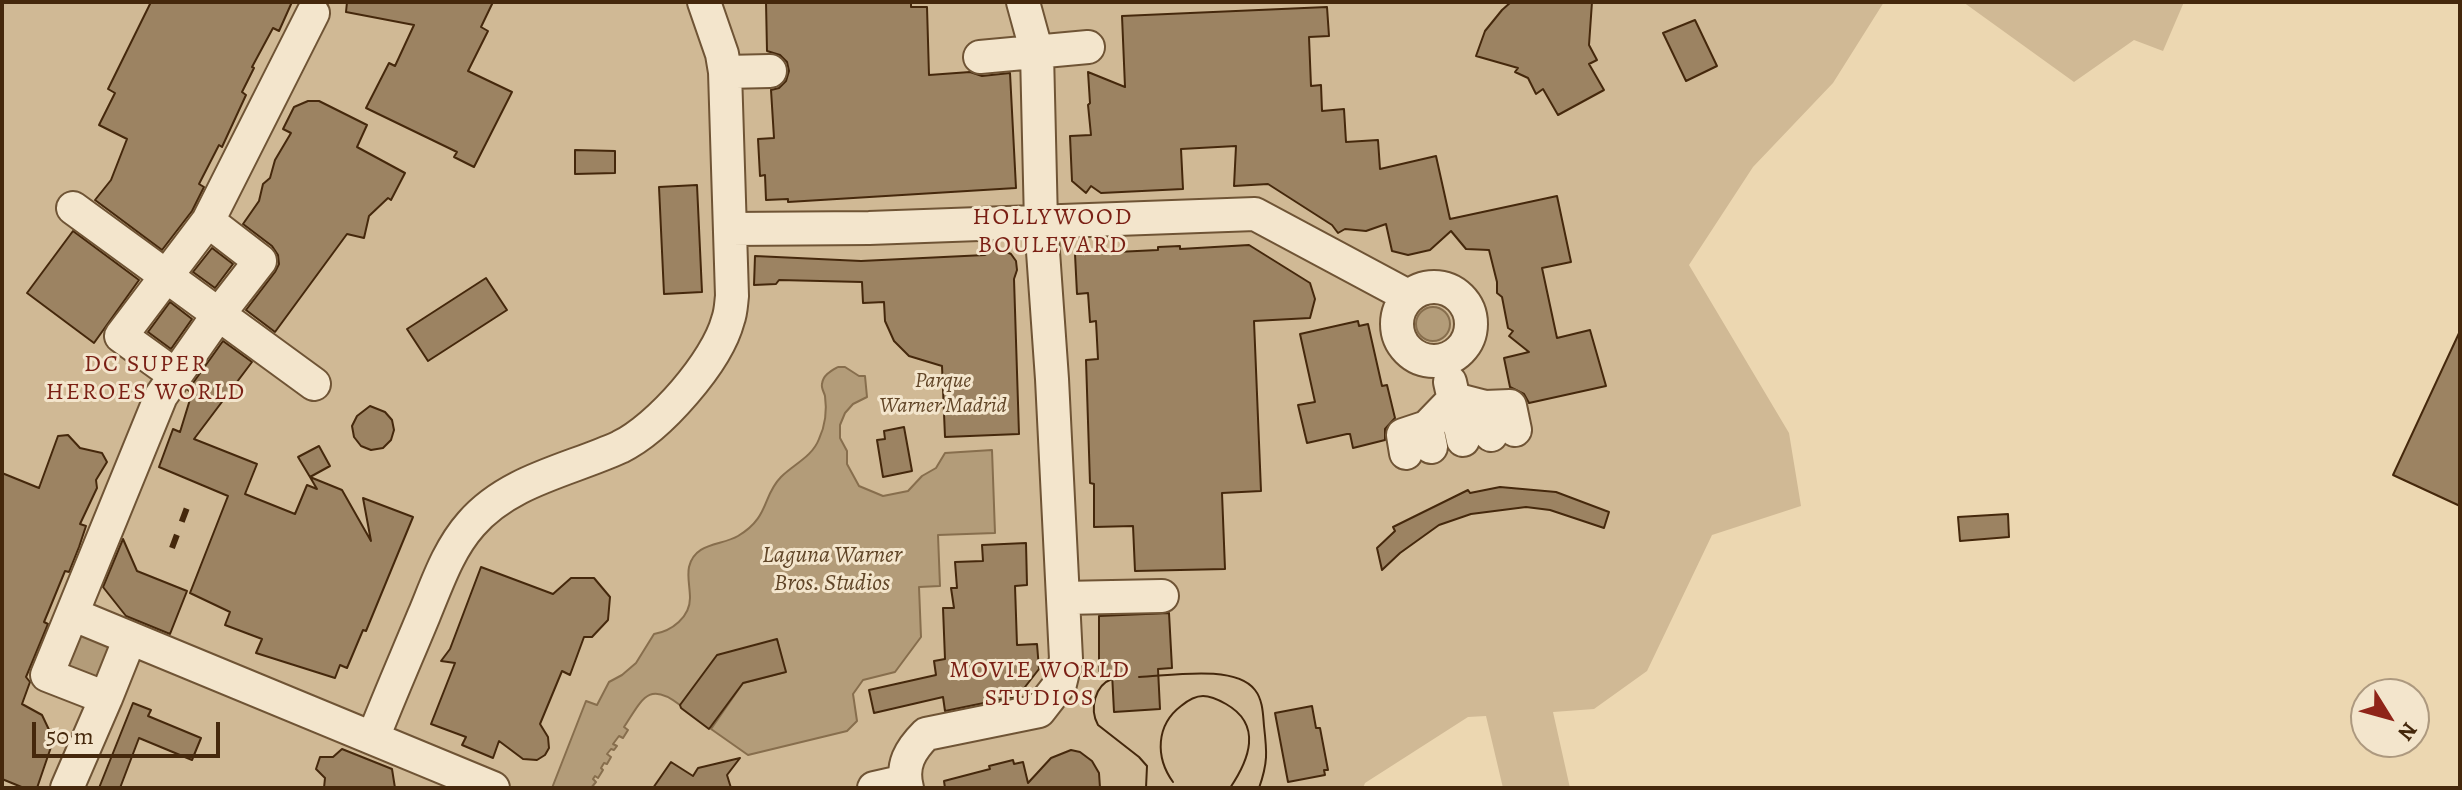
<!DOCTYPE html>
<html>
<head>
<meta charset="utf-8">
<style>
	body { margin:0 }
	#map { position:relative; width:2462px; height:790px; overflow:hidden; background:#ecd7b1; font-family:Alegreya,serif }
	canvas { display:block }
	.frame { position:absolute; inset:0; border:4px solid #45280c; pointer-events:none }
	.north { position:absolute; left:2350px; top:678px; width:80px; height:80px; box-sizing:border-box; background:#f3e5cc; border:2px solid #ad997f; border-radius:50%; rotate:127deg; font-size:22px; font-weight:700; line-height:32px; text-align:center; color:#45280c }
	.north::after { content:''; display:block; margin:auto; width:28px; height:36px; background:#8f2418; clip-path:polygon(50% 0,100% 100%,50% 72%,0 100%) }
	.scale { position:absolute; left:32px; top:722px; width:188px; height:36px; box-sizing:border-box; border:4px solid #45280c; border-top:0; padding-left:10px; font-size:24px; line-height:28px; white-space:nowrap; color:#45280c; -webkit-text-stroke:6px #f3e5cc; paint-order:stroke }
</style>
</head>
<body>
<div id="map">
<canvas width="2462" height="790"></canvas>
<div class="frame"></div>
<div class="north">N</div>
<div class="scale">50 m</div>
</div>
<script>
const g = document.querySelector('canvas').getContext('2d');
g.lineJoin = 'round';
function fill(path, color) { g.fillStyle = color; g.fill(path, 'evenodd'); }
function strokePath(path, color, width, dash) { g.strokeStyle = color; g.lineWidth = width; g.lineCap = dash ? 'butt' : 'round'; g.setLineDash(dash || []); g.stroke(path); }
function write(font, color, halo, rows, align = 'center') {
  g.font = font + ' Alegreya,serif'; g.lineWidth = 6; g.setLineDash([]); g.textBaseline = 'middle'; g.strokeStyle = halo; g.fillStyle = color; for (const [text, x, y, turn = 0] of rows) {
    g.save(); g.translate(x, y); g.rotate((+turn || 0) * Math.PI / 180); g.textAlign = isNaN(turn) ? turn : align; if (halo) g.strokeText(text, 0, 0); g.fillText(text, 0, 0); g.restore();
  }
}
const green = new Path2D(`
	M2,2h1882l-51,81 -80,84 -64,98 100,168 12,73 -89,29 -65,136 -53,38 -41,3 17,76h-67l-17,-72 -18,1 -103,66 -2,5h-1361z
	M1963,2h221l-21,49 -29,-11 -60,42z`);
const water = new Path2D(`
	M1416 324a17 17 0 1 1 34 0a17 17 0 1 1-34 0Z
	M838,367h7l14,9h6l2,21 -14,7 -8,9 -5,12v13l7,13v13l12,22 24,10 25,-5 14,-15 14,-8 9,-15 47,-3 3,83 -57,2 2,51 -21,1 2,50 -26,35 -32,8 -10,14 4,27 -10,10 -99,24 -37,-26 32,-46 42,-11 -8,-32 -97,65c-32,-25 -38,-5 -56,22l4,3 -5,8 -4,-2 -6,8 4,2 -3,4 -3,-1 -4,5 4,3 -4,7 -3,-1 -3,5 2,2 -5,8 -3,-2 -2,3 3,3 -5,6h-39l34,-87 11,4 12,-23 13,-7 14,-12 18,-29c18,-3 36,-17 36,-36 0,-10 -3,-22 -1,-31 6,-25 32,-21 49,-31 32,-19 24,-40 43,-59 13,-13 31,-20 38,-38 6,-13 8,-29 6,-43 -1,-4 -4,-8 -3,-12 1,-9 9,-13 16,-17z
	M81,634l28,13 1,3 -11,29 -34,-11 11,-30z`);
const building = new Path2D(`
	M151,2h141l-13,29 -6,-3 -21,39 2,1 -12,24 4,3 -24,52 -3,-2 -20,39 5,3 -12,24 -30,39 -67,-50 16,-20 16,-41 -28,-14 16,-32 -7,-4z
	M347,2h146l-12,25 7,4 -20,40 44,21 -38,75 -20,-10 3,-5 -91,-44 23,-45 6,3 19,-41 -68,-13z
	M766,2h145v5h16l2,68 41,-3 12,4 28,-3 6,115 -228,14v-3l-22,1 -1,-25 -5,1 -2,-37 16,-1 -3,-48 8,-2 7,-7 3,-10 -2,-9 -7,-7 -13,-4z
	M1511,2h81l-3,43 8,15 -8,4 15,26 -46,25 -15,-26 -7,5 -8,-16 -13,-6 3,-4 -42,-12 9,-25 17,-21z
	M1327,7l2,29 -20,1 2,49 10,-1 1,26 22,-2 2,33 32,-2 2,29 56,-13 14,63 107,-23 14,66 -29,6 15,70 33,-8 16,56 -77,17 -5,-9 -14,-7 -6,-29 25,-6 -20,-16 4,-5 -5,-3 -6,-31 -5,-4v-11l-8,-32 -23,-1 -15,-18 -21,19 -22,5 -16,-4 -6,-27 -20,7 -21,-2 -7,4 -6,-8 -64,-41 -34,2 2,-40 -55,3 2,40 -82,4 -10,-7 -5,7 -14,-12 -2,-45 21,-1 -3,-30 2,-2 -2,-31 37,15 -3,-71z
	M1695,20l22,46 -31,15 -23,-48z
	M308,101h11l48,24 -10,22 48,26 -14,27 -3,-2 -19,18 -5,22 -17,-4 -72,98 -29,-22 29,-38 4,-8 -1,-9 -6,-9 -29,-22 16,-23 4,-17 7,-6 5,-18 16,-27 -8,-4 11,-22z
	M575,150l40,1v22l-40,1z
	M697,185l5,107 -38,2 -5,-107z
	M73,231l66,49 -45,63 -67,-50z
	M1249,245l61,38 5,16 -5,19 -56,3 7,170 -39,2 3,76 -90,2 -2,-45 -39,1v-43l-4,-1 -4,-123 12,-1 -2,-38 -6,1 -2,-29 -11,1 -2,-40 83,-4v-3l22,-1v3z
	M212,248l21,16 -18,24 -22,-16z
	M993,250h9l9,4 5,7 1,9 -3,9 5,155 -74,3 -3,-71 -33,-10 -15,-15 -9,-20 -1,-19 -21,1 -1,-21 -83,-2 -3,4 -22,1 1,-29 106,5 124,-6z
	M486,278l21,32 -79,51 -21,-32z
	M170,302l22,17 -21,30 -23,-17z
	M1358,321l1,5 9,-2 14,62 5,-1 8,33 -10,11v11l-32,8 -3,-14h-3l-40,9 -9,-38 17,-3 -15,-68z
	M2460,331v175l-67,-31z
	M223,341l29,21 -58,77 63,25 -12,30 50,20 12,-29 10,4 -7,-12 32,13 29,51 -8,-43 50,19 -47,114 -3,-1 -16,38 -7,-3 -5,13 -79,-25 6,-14 -37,-14 5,-13 -40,-19 38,-97 -69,-29 14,-38 7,3 12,-39 -4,-3z
	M370,406l15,6 7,8 2,10 -3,10 -8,8 -12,2 -10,-4 -7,-9 -2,-11 5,-10z
	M904,427l8,44 -29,6 -6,-37 8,-1 -1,-8z
	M68,435l12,13 22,5 5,9 -11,18 1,8 -17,36 6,2 -7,21 -10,25 -4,-1 -16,39 -5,12 4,2 -22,53 4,5 -8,22 20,11 9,19v13l-14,41h-13l-22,-9v-306l37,15 19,-52z
	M319,446l11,20 -20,11 -12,-20z
	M1500,487l56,5 53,20 -5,16 -54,-18 -24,-3 -55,7 -32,11 -39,28 -18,17 -5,-22 18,-17 -2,-4 75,-37 2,3z
	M2008,514l1,23 -49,4 -2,-24z
	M123,539l14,32 50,20 -17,43 -44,-18 -23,-29z
	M1026,543l1,42 -12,1 2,59 20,-1 2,25 -21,27 -73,15 -2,-14 -69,16 -5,-23 67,-15 -2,-14 11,-2 -2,-51h11l-3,-20h6l-2,-26 28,-1 -1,-16z
	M481,567l72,27 18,-16h23l16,19 -2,23 -16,17h-8l-14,38 -8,-4 -22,53 8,13 1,11 -4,7 -8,5 -14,-1 -24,-18 -6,17 -31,-13 4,-8 -35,-13 24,-61 -14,-2 9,-12z
	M1169,613l3,55 -14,1 2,40 -46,3 -2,-39 -13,-2v-55z
	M777,639l9,33 -43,11 -34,46 -28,-21 -1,-3 37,-50z
	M133,703l18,7 -3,6 53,22 -9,22 -53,-22 -19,50h-21z
	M1312,706l4,22h4l8,42h-4l1,5 -37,7 -13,-69z
	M342,749l50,20 3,19h-71l1,-10 -9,-9 4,-12h13z
	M1071,750l9,2 12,9 7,12 1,15h-155l-1,-7 46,-12 -1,-3 24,-6 1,4 9,-2 5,21 23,-25z
	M740,758l-13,17 4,13h-78l18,-26 22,14 5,-8z`);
const minor = new Path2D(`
	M704,2l18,52 3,18 45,-1
	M980,57l108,-10
	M73,208l241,176
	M208,221l105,-208
	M731,229l138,-1 386,-14 153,82
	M1397 324a37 37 0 1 1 74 0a37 37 0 1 1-74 0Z
	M1450,382l13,58
	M1485,407l25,-1 5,24
	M1431,447l-4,-20 27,-28 31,8 6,28
	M1406,453l-3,-18 24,-8
	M1063,598l99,-2
	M72,614l89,-218 57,-81 42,-54 -52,-40 -87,115 54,39
	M130,638l-24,60 -59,-23 25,-61 421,174
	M373,738c16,-41 34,-82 51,-123 13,-31 24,-65 47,-91 38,-44 99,-54 149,-77 39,-19 97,-85 108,-127 3,-8 3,-16 4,-24l-7,-224
	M67,788l39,-90
	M874,788l31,-7
	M907,788c-6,-23 3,-38 19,-54l113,-23 21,-27 6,-25 -14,-280 -11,-156 -4,-170 -14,-51`);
const tram = new Path2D(`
	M1139,677c30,-1 96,-13 116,13 8,10 8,25 9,36 3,26 4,37 -5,62
	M1112,679c-17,6 -23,30 -14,46l41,32 8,9 -1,22
	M1173,782c-18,-25 -17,-57 8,-76 6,-5 13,-10 22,-10 8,0 16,4 23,8 37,21 23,56 4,84`);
const rail = new Path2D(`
	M172,548l16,-43`);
const parkNames = [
	["Parque",943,382],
	["Warner Madrid",943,407]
];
const neighbourhoodNames = [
	["HOLLYWOOD",1053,218],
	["BOULEVARD",1053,246],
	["DC SUPER",146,365],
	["HEROES WORLD",146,393],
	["MOVIE WORLD",1040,671],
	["STUDIOS",1040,699]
];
const waterNames = [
	["Laguna Warner",832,556],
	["Bros. Studios",832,584]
];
fill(green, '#d0b995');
fill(water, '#b39c79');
strokePath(water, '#876e4d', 2);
fill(building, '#9c8362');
strokePath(building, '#45280c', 2);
strokePath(minor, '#6f5435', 36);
strokePath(minor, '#f3e5cc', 32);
strokePath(tram, '#45280c', 2);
strokePath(rail, '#45280c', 6, [14, 14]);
write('italic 22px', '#614527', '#f3e5cc', parkNames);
g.letterSpacing = '2px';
write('24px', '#7a1f14', '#f3e5cc', neighbourhoodNames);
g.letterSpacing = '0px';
write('italic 24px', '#604527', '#f3e5cc', waterNames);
</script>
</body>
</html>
